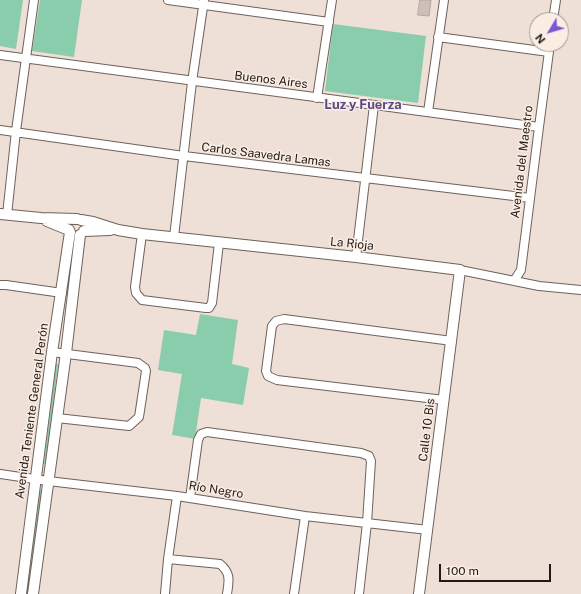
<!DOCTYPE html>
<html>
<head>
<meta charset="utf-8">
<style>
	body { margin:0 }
	#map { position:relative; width:581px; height:594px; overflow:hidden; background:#eedfd7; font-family:"Public Sans",sans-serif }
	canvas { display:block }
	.north { position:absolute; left:529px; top:12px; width:40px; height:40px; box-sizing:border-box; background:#fbede4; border:1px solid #a39992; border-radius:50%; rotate:232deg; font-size:11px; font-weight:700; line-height:16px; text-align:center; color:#201b18 }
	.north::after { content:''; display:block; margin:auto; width:14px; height:18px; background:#7a58d2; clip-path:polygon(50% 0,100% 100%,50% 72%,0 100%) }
	.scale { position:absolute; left:439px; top:564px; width:112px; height:18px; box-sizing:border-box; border:2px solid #201b18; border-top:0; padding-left:5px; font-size:12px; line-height:14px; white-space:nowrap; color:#201b18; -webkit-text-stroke:3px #fbede4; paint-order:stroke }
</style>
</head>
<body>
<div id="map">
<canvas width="581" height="594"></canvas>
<div class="north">N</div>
<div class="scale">100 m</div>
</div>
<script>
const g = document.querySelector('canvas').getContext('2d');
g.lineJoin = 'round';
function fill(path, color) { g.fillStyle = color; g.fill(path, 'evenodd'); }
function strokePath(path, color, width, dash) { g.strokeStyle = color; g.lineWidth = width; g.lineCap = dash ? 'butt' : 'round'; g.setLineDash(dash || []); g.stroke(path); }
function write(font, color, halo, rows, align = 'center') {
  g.font = font + ' "Public Sans",sans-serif'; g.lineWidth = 3; g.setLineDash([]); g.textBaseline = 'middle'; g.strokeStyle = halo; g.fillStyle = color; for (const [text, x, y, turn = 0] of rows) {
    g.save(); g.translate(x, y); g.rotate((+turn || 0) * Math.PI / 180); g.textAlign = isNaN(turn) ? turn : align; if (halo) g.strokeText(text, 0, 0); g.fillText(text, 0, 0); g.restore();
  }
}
const green = new Path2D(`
	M0,0h23l-7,49 -16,-3z
	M40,0h42l-8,57 -42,-6z
	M333,24l93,12 -8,67 -93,-12z
	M200,314l38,6 -6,44 17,4 -6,37 -42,-7 -6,41 -23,-4 10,-61 -24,-4 6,-40 32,5z
	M56,364h2l-12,100h-2z
	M40,490h2l-14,104h-1z`);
const building = new Path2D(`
	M420,0h11l-2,16 -11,-1z`);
const minor = new Path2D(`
	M168,0l161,22
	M553,20l3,-20
	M438,37l111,15
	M0,55l539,72
	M317,98l15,-98
	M428,112l16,-112
	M0,130l184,26 346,42
	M7,215l9,-84 18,-131
	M142,234l-7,53 1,6 6,7 64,8h3l3,-5 7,-60
	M174,237l18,-155 12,-82
	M356,257l18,-152
	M460,270l79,16 42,4
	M514,281l7,-11 18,-143 11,-83
	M0,285h6l56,8
	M52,352l86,11 7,5 1,3 -7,46 -10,9 -72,-8
	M444,400l-167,-20 -9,-4 -2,-5 6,-45 4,-5 8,-2 168,22
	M0,474l48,7 129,15 128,20 123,14
	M190,498l8,-58 3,-6 6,-2 154,21 8,3 2,5 -4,62 -8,71
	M168,559l52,5c11,9 9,17 7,30
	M165,594l3,-35 9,-63
	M294,594l11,-78`);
const major = new Path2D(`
	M0,214l41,4 36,1
	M81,220l12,2 25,8 24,4 214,23 104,13 -41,324
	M47,221l22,9
	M84,231l26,-1
	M21,594l31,-242 18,-120
	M33,594l33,-241 14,-118`);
const streetNames = [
	["Buenos Aires",271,80,7],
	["Carlos Saavedra Lamas",266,155,7],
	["Avenida del Maestro",522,162,-83],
	["La Rioja",352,244,6],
	["Avenida Teniente General Perón",32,411,-82],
	["Calle 10 Bis",427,430,-83],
	["Río Negro",216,490,9]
];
const neighbourhoodNames = [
	["Luz y Fuerza",363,105]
];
fill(green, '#8acdad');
fill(building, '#cec0b8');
strokePath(building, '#b5a7a0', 1);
strokePath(minor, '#6e625b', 10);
strokePath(major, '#6e625b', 12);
strokePath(minor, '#fff', 8);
strokePath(major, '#fff', 10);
write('12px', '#201b18', '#fbede4', streetNames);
write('bold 13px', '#584988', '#fbede4', neighbourhoodNames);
</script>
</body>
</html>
